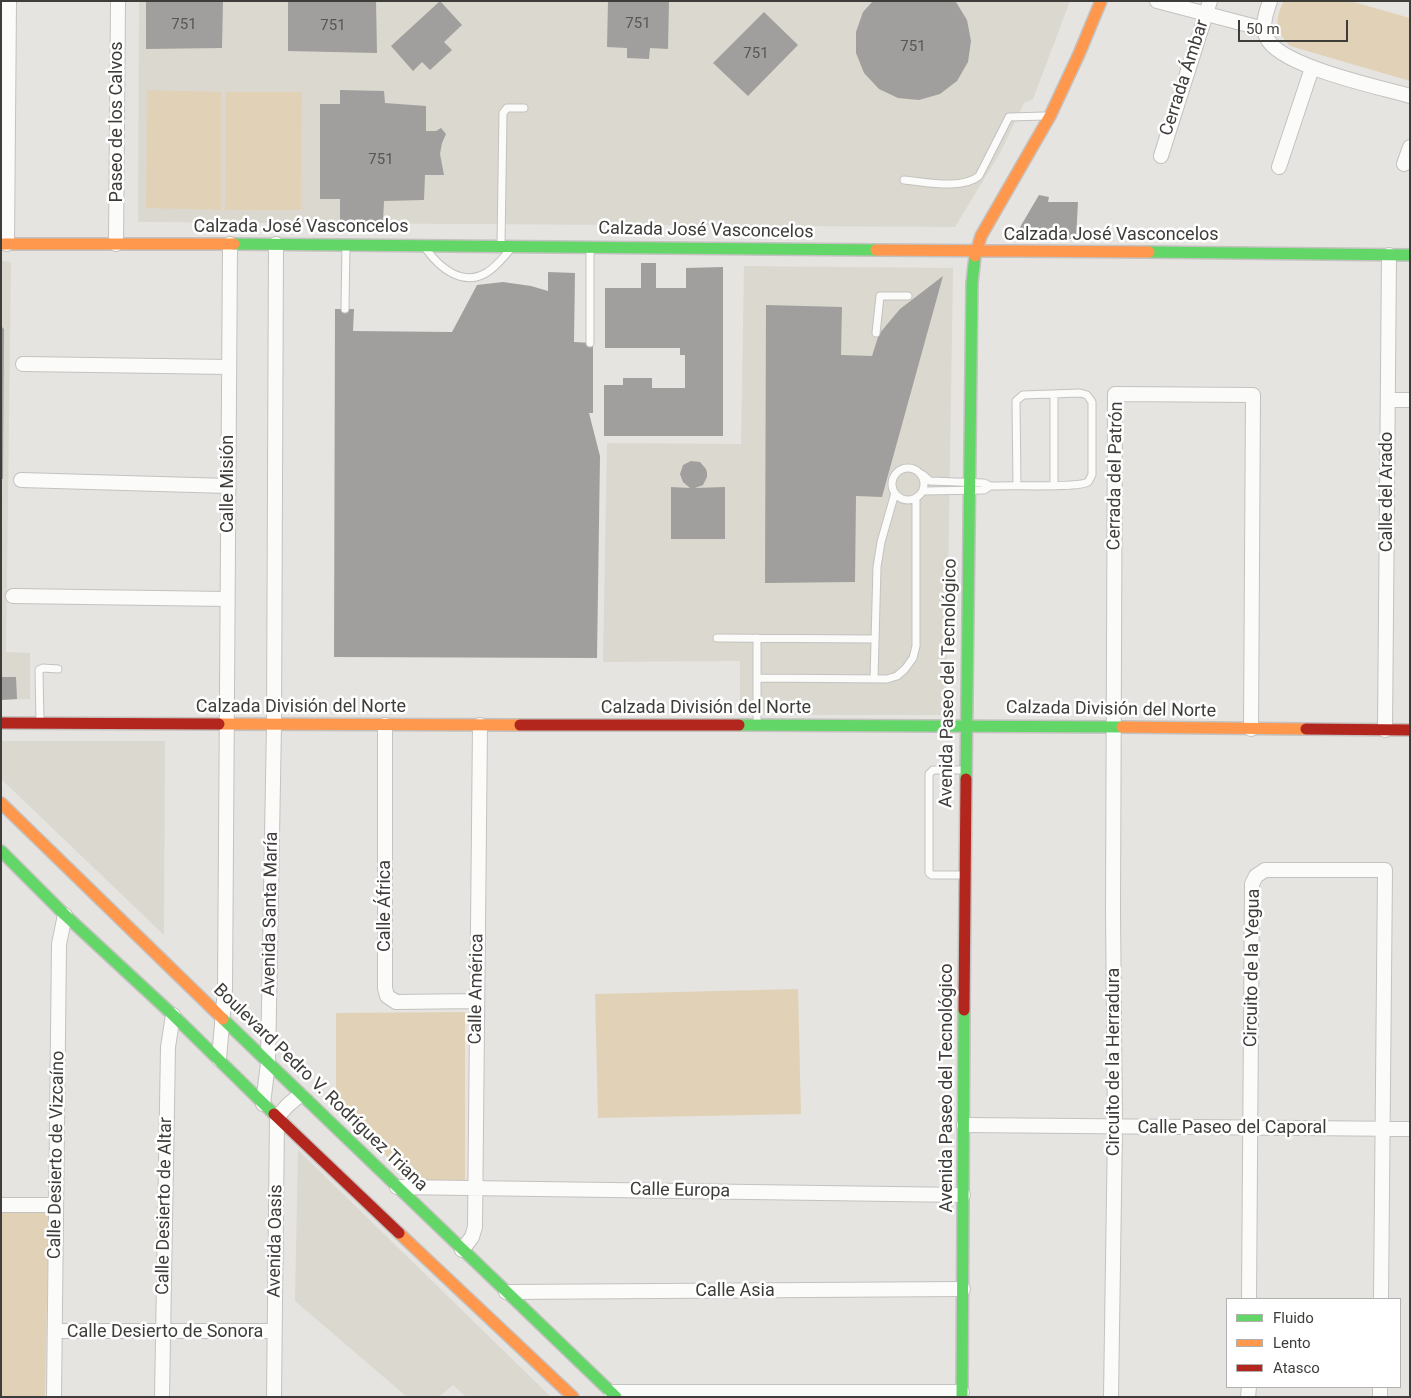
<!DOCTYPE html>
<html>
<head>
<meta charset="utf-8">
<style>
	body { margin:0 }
	#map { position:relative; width:1411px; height:1398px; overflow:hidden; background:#e6e4e0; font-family:Roboto,sans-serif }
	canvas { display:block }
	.frame { position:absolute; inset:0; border:2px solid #3e3d3a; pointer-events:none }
	.legend { position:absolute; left:1226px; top:1298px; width:175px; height:90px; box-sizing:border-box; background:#fff; border:1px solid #b2b1b0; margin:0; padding:6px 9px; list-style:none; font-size:15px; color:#3e3d3a }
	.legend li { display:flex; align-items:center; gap:10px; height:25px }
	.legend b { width:25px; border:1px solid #b2b1b0 }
	.scale { position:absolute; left:1238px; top:20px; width:110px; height:22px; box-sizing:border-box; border:2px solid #3e3d3a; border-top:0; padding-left:6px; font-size:15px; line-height:18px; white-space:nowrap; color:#3e3d3a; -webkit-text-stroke:4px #fff; paint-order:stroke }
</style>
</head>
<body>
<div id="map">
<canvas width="1411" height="1398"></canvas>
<div class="frame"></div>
<ul class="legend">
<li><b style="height:6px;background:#63d668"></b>Fluido</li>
<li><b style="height:6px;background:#ff974d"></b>Lento</li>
<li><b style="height:6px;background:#b3261e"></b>Atasco</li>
</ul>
<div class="scale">50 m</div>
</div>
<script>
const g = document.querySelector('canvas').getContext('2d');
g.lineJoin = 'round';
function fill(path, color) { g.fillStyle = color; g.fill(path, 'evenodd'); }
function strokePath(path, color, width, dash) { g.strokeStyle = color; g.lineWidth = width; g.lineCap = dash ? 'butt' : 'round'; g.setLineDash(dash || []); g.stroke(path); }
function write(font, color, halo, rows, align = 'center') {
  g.font = font + ' Roboto,sans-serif'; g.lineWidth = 5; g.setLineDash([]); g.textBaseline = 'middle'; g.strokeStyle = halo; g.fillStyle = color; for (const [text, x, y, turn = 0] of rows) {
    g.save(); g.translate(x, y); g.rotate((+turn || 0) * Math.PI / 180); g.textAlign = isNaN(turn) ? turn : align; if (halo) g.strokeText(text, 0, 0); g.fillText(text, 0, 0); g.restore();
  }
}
const built = new Path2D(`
	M139,1h931l-37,98 -9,4 -24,50 -45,74 -817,-5z
	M1,261l10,1 -5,390 24,1v46l-29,1z
	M744,266l209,2 -7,447h-206v-54l-137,1 4,-219 134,1z
	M1,741h164l-1,194 -163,-156z
	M298,1150l253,247h-85l-13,-12 -14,12h-32l-112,-96z`);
const green = new Path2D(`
	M1284,1h66l60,17v63l-120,-35c-15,-16 -16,-26 -6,-45z
	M147,90l74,2v118l-75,-2z
	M226,92h76l-1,118h-76z
	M798,989l3,125 -203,4 -3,-124z
	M465,1012v168h-54l-75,-73v-94z
	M1,1211h48l-4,186h-44z`);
const building = new Path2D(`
	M146,1h77l-1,47 -76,1z
	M288,1h88l1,52 -89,-2z
	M440,1l22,24 -18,17 8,8 -22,20 -8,-8 -9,9 -22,-25z
	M608,1h61l-1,48 -18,-1 -1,11 -22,-1v-10l-20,-1z
	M873,1l83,1 11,18 4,21 -3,21 -11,19 -17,13 -21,6 -21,-2 -19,-9 -15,-16 -8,-20v-21l7,-20z
	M764,12l34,33 -50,51 -35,-33z
	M340,90l44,1 1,12 41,3v25h10l5,-3 5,6 -4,9 -2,11 4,21h-19l-1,25 -40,1 -1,21 -43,-1v-22h-20v-95h20z
	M1039,195l10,2 -1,5h30l-2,37h-63z
	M641,263h15v25h30v-20l37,-1v169h-119v-51h19v-7h29v10h33v-33h-5v-7h-75v-60h36z
	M548,272l27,1 -1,69 19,1v70h-4l11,43 -3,202 -263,-1 1,-348h19l-1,22 99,1 25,-47 26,-3 28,4 17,5z
	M943,276l-61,221 -26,-1 -1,86 -90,1 1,-278 76,2 -1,48 31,1 7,-22 21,-25z
	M1,326l3,3 -1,150h-2z
	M691,461l9,1 6,7 1,4v4l-4,8 -8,3 30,-1v52h-54v-52l19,1 -7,-6 -3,-8 3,-9z
	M1,677h15l1,22 -16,1z`);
const lane = new Path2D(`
	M904,180c22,2 58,10 75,-4l30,-59 36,-1
	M501,244l2,-131 4,-5h17
	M426,249c13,18 36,38 60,24 9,-5 16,-14 23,-22
	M345,309l1,-64
	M876,333l4,-37h28
	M590,343v-95
	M1054,394v91
	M892 484a16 16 0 1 1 32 0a16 16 0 1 1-32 0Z
	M923,475l7,6 54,2 6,3
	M923,491l61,-1 6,-4h8c14,-1 81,2 90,-4 1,-1 3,-6 4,-7v-73l-5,-7 -7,-2 -57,2 -7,6 1,84
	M717,638l157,1
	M757,638v84
	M757,678l130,1 10,-3 8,-7 8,-11 3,-12v-148
	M874,679l3,-112 4,-25 14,-49
	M40,723l-1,-53 4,-2 15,1
	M965,875h-33l-3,-2v-99l4,-4h32`);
const street = new Path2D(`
	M1157,1l107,28
	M1270,1c-4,12 -9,25 -3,37 12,28 112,49 143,58
	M1161,156l49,-155
	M1404,164l6,-17
	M1279,167l33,-99
	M7,244l2,-243
	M116,244l2,-243
	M23,364l206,3
	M1388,400h22
	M21,480l207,6
	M13,596l214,3
	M385,725v263l2,8 9,6 81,-1
	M1385,730l4,-475
	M219,1059l6,-70 5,-745
	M263,1104l5,-41 6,-339 2,-480
	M964,1125l446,4
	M397,1187l566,8
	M1,1205h55
	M462,1250l10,-13 3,-10 5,-502
	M506,1292l457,-3
	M1249,1299l3,-415 4,-8 9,-6h120l-4,429
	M55,1331h219
	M611,1392h351
	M54,1397l5,-453 6,-29
	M162,1397l6,-350 5,-32
	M274,1397l3,-280 11,-12 12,-10
	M1111,1397l4,-270 -2,-216 2,-517 138,1 -2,334
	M1248,1397l1,-10
	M1380,1397v-10`);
const fast = new Path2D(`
	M234,244l642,6
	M1149,252l261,3
	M739,725l383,2
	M966,779l6,-496 3,-27
	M1,851l64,64 108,100 101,99
	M223,1019l393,378
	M962,1397l2,-387`);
const slow = new Path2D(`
	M1,244h233
	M876,250l273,2
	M975,256l6,-20 69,-120 29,-62 22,-53
	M219,724l301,1
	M1122,727l184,2
	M1,803l222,216
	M399,1233l174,164`);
const jam = new Path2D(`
	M1,723l218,1
	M520,725h219
	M1306,729l104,1
	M964,1010l2,-231
	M274,1114l125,119`);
const numberNames = [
	["751",638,24],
	["751",184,25],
	["751",333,26],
	["751",913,47],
	["751",756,54],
	["751",381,160]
];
const streetNames = [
	["Cerrada Ámbar",1185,78,-72],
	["Paseo de los Calvos",117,122,-90],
	["Calzada José Vasconcelos",301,227],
	["Calzada José Vasconcelos",706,231,1],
	["Calzada José Vasconcelos",1111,235],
	["Cerrada del Patrón",1116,476,-89],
	["Calle Misión",228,484,-90],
	["Calle del Arado",1387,492,-90],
	["Avenida Paseo del Tecnológico",949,683,-89],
	["Calzada División del Norte",301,707],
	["Calzada División del Norte",706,708],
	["Calzada División del Norte",1111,710,1],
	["Calle África",385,906,-90],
	["Avenida Santa María",271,914,-89],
	["Circuito de la Yegua",1253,968,-89],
	["Calle América",477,989,-89],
	["Circuito de la Herradura",1114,1062,-90],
	["Boulevard Pedro V. Rodríguez Triana",320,1088,44],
	["Avenida Paseo del Tecnológico",947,1088,-90],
	["Calle Paseo del Caporal",1232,1128],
	["Calle Desierto de Vizcaíno",57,1155,-89],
	["Calle Europa",680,1191,1],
	["Calle Desierto de Altar",165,1206,-89],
	["Avenida Oasis",276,1241,-89],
	["Calle Asia",735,1291],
	["Calle Desierto de Sonora",165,1332]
];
fill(built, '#dbd8cf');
fill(green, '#e1d2b7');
fill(building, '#a19f9d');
strokePath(lane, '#c4c2c0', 9);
strokePath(street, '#c4c2c0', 16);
strokePath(fast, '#c4c2c0', 14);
strokePath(slow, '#c4c2c0', 14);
strokePath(jam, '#c4c2c0', 14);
strokePath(lane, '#fbfbfa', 7);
strokePath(street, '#fbfbfa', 14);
strokePath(fast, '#63d668', 11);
strokePath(slow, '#ff974d', 11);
strokePath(jam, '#b3261e', 11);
write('15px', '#575653', null, numberNames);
write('18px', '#3e3d3a', '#fff', streetNames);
</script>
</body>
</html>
